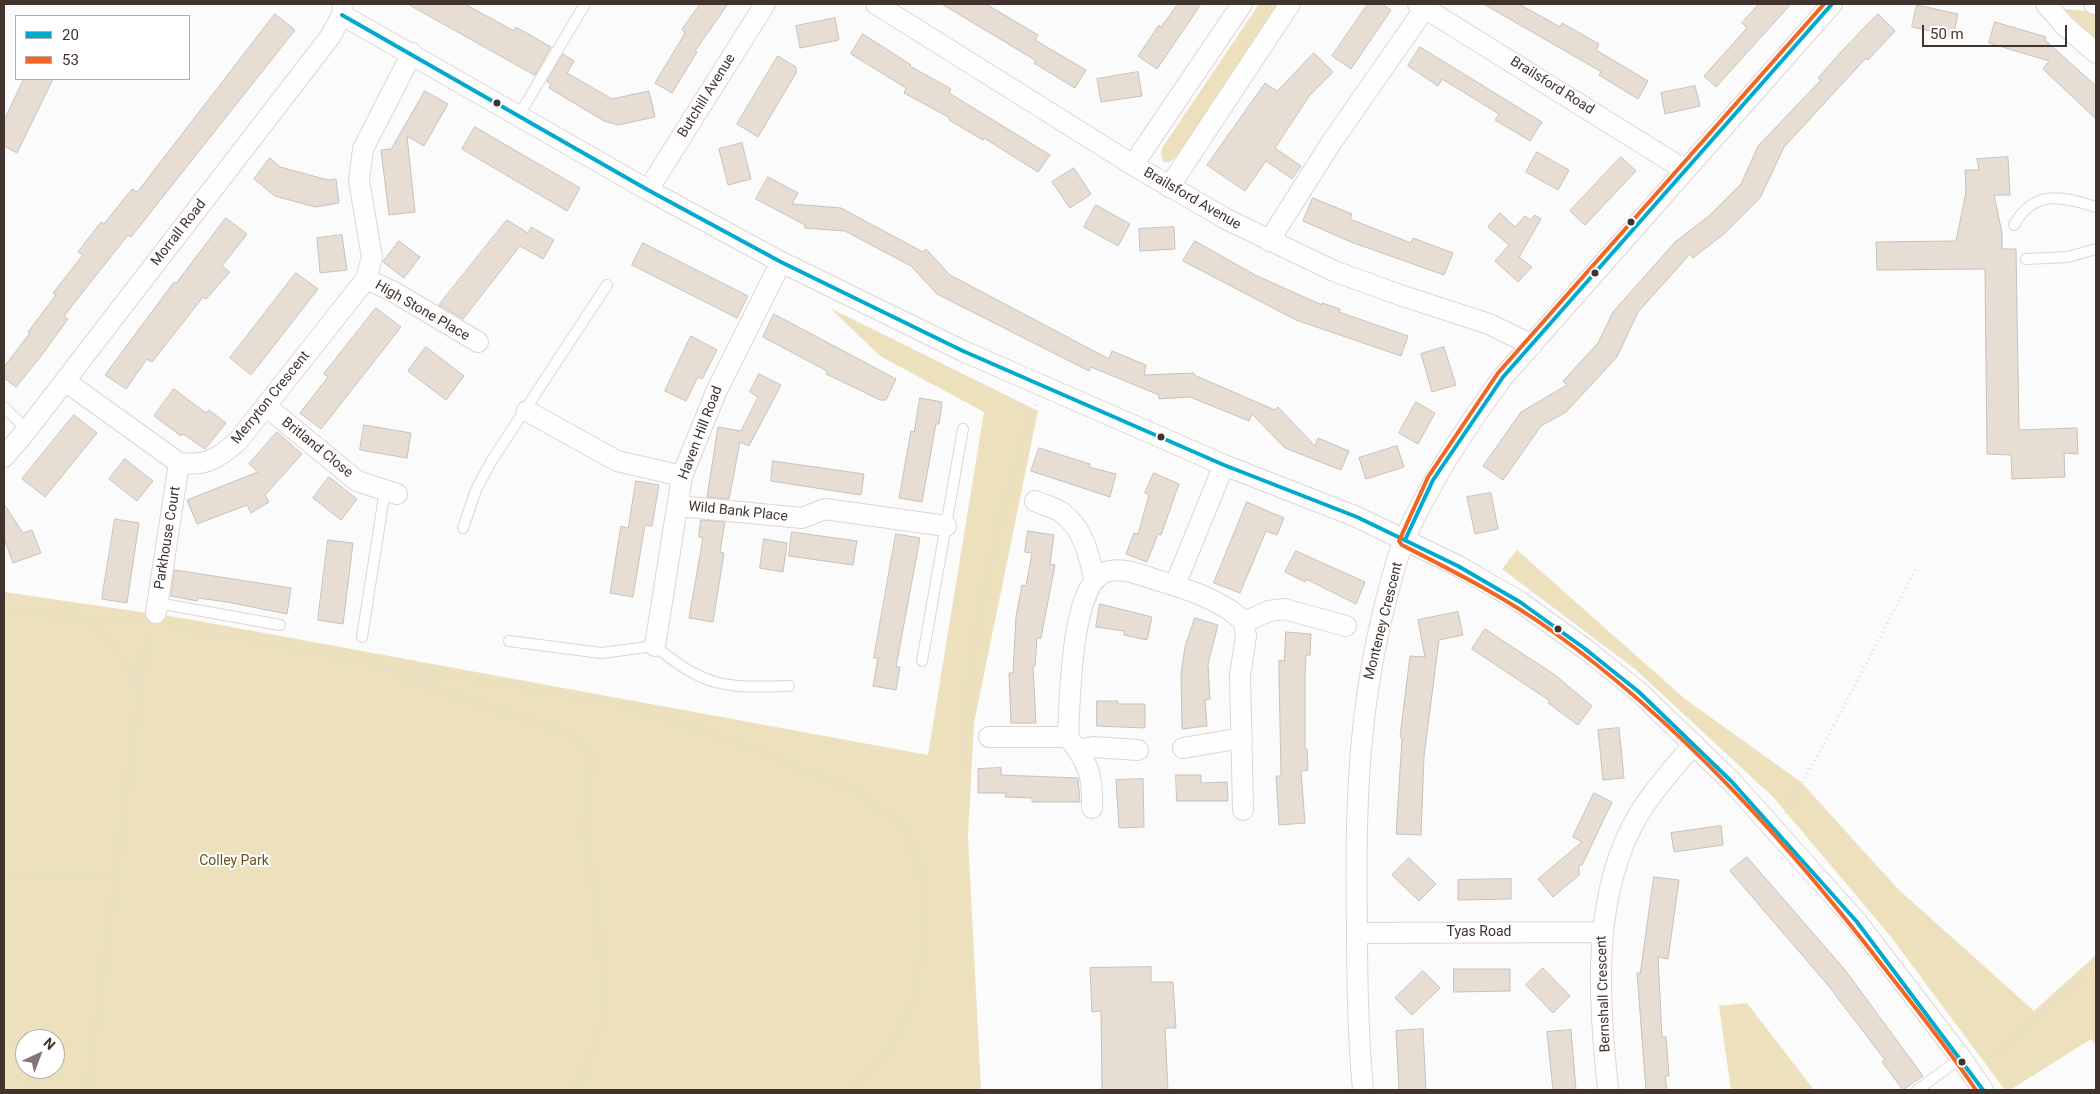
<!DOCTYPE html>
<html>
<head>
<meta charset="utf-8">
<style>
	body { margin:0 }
	#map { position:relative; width:2100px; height:1094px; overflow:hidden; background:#fbfbfb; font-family:Roboto,sans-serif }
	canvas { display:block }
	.frame { position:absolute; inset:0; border:5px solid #41332e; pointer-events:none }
	.legend { position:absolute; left:15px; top:15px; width:175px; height:65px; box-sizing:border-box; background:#fff; border:1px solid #b3adab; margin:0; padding:6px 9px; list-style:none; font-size:15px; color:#41332e }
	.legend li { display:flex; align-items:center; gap:10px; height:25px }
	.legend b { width:25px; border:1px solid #b3adab }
	.north { position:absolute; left:15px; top:1029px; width:50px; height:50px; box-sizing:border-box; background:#fff; border:1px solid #b3adab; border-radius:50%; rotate:43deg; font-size:14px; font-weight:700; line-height:20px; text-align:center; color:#41332e }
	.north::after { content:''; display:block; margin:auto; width:18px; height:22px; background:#827976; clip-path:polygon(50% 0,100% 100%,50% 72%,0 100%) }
	.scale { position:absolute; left:1922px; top:25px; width:145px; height:22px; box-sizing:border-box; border:2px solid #41332e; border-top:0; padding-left:6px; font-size:15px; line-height:18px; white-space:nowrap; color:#41332e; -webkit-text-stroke:4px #fff; paint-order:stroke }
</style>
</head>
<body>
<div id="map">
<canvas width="2100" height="1094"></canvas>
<div class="frame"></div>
<ul class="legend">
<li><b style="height:6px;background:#00a9ce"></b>20</li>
<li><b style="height:6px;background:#f26522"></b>53</li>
</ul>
<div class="north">N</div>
<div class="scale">50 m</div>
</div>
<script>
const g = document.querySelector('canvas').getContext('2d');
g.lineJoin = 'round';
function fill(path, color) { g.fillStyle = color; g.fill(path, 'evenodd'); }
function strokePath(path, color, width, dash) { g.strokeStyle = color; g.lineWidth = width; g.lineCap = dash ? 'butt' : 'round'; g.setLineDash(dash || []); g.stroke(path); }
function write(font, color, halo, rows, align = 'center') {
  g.font = font + ' Roboto,sans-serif'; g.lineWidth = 4; g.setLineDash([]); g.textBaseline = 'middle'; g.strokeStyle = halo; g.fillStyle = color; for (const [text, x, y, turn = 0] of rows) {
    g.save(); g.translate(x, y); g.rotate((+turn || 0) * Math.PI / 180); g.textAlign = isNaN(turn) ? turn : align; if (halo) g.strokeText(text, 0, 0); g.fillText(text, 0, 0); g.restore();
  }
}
const green = new Path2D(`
	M1259,4h22l-104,152 -7,6h-7l-2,-7 1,-7z
	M2066,9l30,3v31l-31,-28z
	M830,308l208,103 -64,312 -6,113 13,254h-977v-498l184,27 740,136 56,-343 -104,-56zM25,1039h30v30h-30z
	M1517,550l168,149 116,83 97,107 136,122 62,-56v91l-5,-7 -81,51h-5l-114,-153 -117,-139 -139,-129 -133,-100z
	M1747,1003l67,87h-83l-12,-84z`);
const building = new Path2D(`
	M408,4h57l49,27 2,-4 35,20 -16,28z
	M700,4h28l-33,47 2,1 -25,41 -17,-10 30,-50 -3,-3z
	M942,4h44l52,31 -3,5 51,30 -11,18 -41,-25 2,-2z
	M1178,4h23l-44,65 -19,-13 21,-31 2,2z
	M1368,4h14l9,6 -40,59 -19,-13z
	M1484,4h35l41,23 2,-4 37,21 -3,6 52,31 -10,18 -39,-24 2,-3z
	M1759,4h32l-75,83 -12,-11 43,-48 -5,-5z
	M1917,5l41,9 -5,22 -41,-9z
	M275,14l20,16 -164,207 -3,-2 -27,34 -37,47 4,3 -27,37 -25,31 -12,-9v-11l26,-34 -2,-1 28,-37 -3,-2 30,-38 -5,-3 23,-30 3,2 28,-35 5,3z
	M1878,14l17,17 -27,29 -2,-2 -82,89 -24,51 -35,35 -32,25 -3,-4 -52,58 -21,45 -51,55 -25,14 -38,54 -20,-14 38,-54 46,-27 -4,-4 35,-38 15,-31 62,-70 34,-26 32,-32 17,-38 63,-66 -3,-2 23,-26z
	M835,18l4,22 -39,8 -4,-22z
	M1995,22l51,15 -1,3 51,46v33l-53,-50 6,-8 -60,-18z
	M863,34l48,31 -1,1 41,23 -2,4 101,62 -12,17 -54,-34 -1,2 -34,-20 1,-2 -46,-25 2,-5 -55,-34z
	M1420,47l122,75 -12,19 -35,-21 4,-6 -29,-18 -28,-17 -4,7 -30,-20z
	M1314,53l19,19 -23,23 -35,53 26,18 -9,13 -26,-18 -21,30 -38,-26 58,-82 12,8z
	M563,54l11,7 -7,12 45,26 37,-8 6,26 -37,8 -14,-4 -55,-33 2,-4 -4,-2z
	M778,56l18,11v6l-38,64 -21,-13z
	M1138,72l4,24 -41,6 -4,-23z
	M24,79h29l-36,74 -13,-7v-25z
	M1695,86l5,20 -35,8 -4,-21z
	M425,91l23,13 -24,42 -17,-10 8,76 -26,3 -8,-65 10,-1z
	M475,127l105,61 -13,23 -105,-62z
	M742,143l9,36 -23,6 -9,-36z
	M1537,152l32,18 -11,20 -32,-18z
	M1621,157l15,14 -51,54 -15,-14z
	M2008,157l2,38h-16l8,38v16h14l3,181 58,-2 1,26 -14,-1 1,24 -53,2 -1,-24 -24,-1 -2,-185 -108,1 -1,-28 80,-1 10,-49 -1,-22h14l-2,-11z
	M270,158l10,9 48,13 8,-1 3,24 -24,4 -40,-11 -21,-17z
	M1074,168l17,26 -21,14 -18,-26z
	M768,177l30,16 -6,11 49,4 82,44 3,-3 24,26 159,84 3,-8 34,14 -2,10 50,-2v2l81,35 3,-3 37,39 3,-8 31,13 -8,19 -56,-22 -33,-34 -3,7 -59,-24 -31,2v-4l-68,-28 -2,4 -152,-77 -26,-28 -66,-35 -40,-3v-3l-49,-26z
	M1313,198l39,16 -2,5 61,24 2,-5 40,15 -9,22 -93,-33 -48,-21z
	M1096,205l34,19 -12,22 -34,-19z
	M1500,213l15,14 10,-11 5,4 5,-5 6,4 -22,38 13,10 -14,15 -23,-21 14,-16 -21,-18z
	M226,218l21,16 -25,32 8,6 -24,27 -3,-2 -51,65 -5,-3 -21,30 -21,-14 69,-93 2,1z
	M507,220l21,13 3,-6 23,13 -11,19 -23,-13 -57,73 -24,-14z
	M1174,227l1,22 -35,2 -1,-22z
	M342,235l5,35 -27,3 -3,-35z
	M399,241l21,16 -16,21 -21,-16z
	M1195,241l60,34 67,30v-2l18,6 -1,3 69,24 -7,20 -105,-36 -113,-59z
	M643,243l105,53 -11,22 -105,-53z
	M296,273l22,16 -67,86 -21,-17z
	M376,308l25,19 -80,102 -21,-16 28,-36 -4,-3z
	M774,314l122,65 -10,21h-6l-35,-17 -19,-9 1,-3 -64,-34z
	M691,336l26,14 -15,29 -4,-2 -12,24 -21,-10z
	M426,347l38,29 -18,24 -38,-29z
	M1444,347l12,38 -24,7 -11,-38z
	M759,374l22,11 -32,61 -9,-4 -11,57 -22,-2 11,-70 23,4 17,-34 -8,-5z
	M174,389l32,24 3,-3 17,13 -21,26 -22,-15 -2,2 -27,-20z
	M920,398l22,4 -3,22h-3l-14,78 -23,-4 12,-67 3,1z
	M1416,402l19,11 -17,31 -19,-11z
	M74,415l23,18 -52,64 -23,-18z
	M364,425l47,8 -4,25 -47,-8z
	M277,432l25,22 -37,41 4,7 -18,11 -4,-8 -50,19 -10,-24 71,-28 -9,-8z
	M1397,446l7,21 -38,12 -7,-21z
	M1039,448l51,16 -1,3 27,7 -6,23 -79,-26z
	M125,459l28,22 -16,20 -28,-22z
	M773,461l91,13 -3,21 -90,-14z
	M1154,473l25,11 -18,51 -3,-1 -11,28 -21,-8 8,-21 4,1 11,-39 -4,-2z
	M329,477l28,22 -16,21 -28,-22z
	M636,481l23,4 -7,41 -7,-1 -12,72 -23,-4 11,-67 7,2z
	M1491,493l7,36 -23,5 -8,-37z
	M1247,502l37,16 -7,17 -11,-4 -26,62 -26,-10z
	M4,504l19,29 9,-3 9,23 -28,10 -9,-25z
	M115,519l24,4 -12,80 -25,-4z
	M701,520l24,2 -5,30 4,1 -11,69 -24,-4 14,-80 -4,-1z
	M1028,531l26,4 -4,29 5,1 -14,73h-4l-2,28h-2l3,57h-25l-2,-50h4l3,-57 6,-31 4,1 6,-33 -7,-1z
	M792,532l65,9 -4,24 -64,-9z
	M896,534l24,4 -24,129h4l-4,23 -23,-4 5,-28h-4z
	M764,539l23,4 -4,29 -23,-4z
	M328,540l25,3 -10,81 -25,-4z
	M1296,551l69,31 -9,22 -50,-25 -1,3 -20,-10z
	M175,570l116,18 -4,26 -60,-12 -29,-4 -1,3 -26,-5z
	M1100,604l52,13 -5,23 -23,-5v-4l-28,-4z
	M1458,612l5,23 -24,5 -15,116 -3,79 -25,-1 6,-96 -2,-1 10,-81 15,1 -7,-37z
	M1195,618l23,7 -10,39 2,35 -5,1 2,26 -25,3 -1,-55 4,-27z
	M1485,629l70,46 37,31 -14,19 -30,-22 2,-2 -78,-52z
	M1286,632l25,2 -1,21h-4l-1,20v74h2l1,21 -7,1 4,52 -26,2 -3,-49h5l-2,-101v-15l5,1z
	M1097,701h21v3h27v24l-48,-2z
	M1619,728l5,50 -21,2 -5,-50z
	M1001,768v7l77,3 2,24h-48v-4l-27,-1 1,-4h-28v-24z
	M1176,775h25v8l26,-1 1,19h-51z
	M1143,779l1,48 -25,1 -3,-48z
	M1594,793l18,9 -30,63h-3v10l-26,22 -15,-18 44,-37 -9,-5z
	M1721,826l2,19 -49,7 -3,-19z
	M1747,857l98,113 78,106 -20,14 -21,-28 3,-2 -58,-76 -97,-113z
	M1409,858l27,26 -17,17 -27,-26z
	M1654,877l25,3 -11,79 -10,-2 4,80h4l3,39h-4l2,14h-21l-9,-117h3z
	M1511,879v20l-53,1v-20z
	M1151,967v15h22l3,46h-11l3,62h-66l-1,-79 -9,1 -2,-44z
	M1543,968l27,28 -17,17 -27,-28z
	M1454,969h56v22l-56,1z
	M1423,971l17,17 -28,27 -17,-17z
	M1423,1029l3,61h-27l-3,-59z
	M1571,1030l5,60h-23l-6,-58z`);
const path = new Path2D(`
	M4,611l136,11
	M84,617l39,41 17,33
	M168,628l69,8 144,29 22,13 166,56 13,10 9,14 -1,28 -6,38 13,84 8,85 -3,35 -27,62
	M382,666l110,15 131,23 65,20 167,66 41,30 16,24 10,34 1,72 -12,58 -24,46 -34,36
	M965,762c0,-98 22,-197 50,-291 6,-21 10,-48 22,-68
	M1785,813l44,-78 88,-169
	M4,876l112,-1
	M1986,1062l110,-99
	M29,1090l5,-21
	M89,1090v-12l59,-448`);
const service = new Path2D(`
	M519,115l66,-111
	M2014,225c20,-36 48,-29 82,-18
	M2026,259l42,-2 28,-8
	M4,407l23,23
	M463,528l13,-38 16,-30 115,-175
	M158,603l122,22
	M362,637l23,-147
	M509,641l92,12 54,-7c51,42 70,42 134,40
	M922,661l41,-232
	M1917,1090l44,-32`);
const minor = new Path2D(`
	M876,4l257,161 95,55 106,51 66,24 89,29 43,21
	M1418,4l267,166
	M2046,4l19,22 31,27
	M2094,4h2
	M342,15l306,175 133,72 182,89 261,114 133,52 101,49 62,36 64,46 55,44 93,90 125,140 104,136 22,32
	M1133,165l109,-161
	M1169,187l121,-183
	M648,190l117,-186
	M1269,241l62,-98 94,-135
	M366,279l28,13 84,50
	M65,381l114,82c28,3 38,-4 59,-22l128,-162 6,-22 -13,-76 4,-32 49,-96
	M267,407l90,74 40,13
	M527,411l90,50 65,15
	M4,457l23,-27 303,-393 12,-22 1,-11
	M1035,501c8,4 19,6 26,11 22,16 28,41 33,67
	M678,506l124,12 23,-9 121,17
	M1175,585l49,-120
	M156,613l23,-150
	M1244,622l25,-11 15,-2 62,17
	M655,646l27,-170 34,-84 65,-130
	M989,737h79c21,26 25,39 24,71
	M1068,737c2,-34 2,-151 37,-165 16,-6 38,4 55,9 27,8 64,20 84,41l2,14 -6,40 3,134
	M1183,748l59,-10
	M1078,750l15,-3 45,3
	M1357,933l245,-1
	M1363,1090c-5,-54 -6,-108 -6,-162 -2,-105 0,-204 24,-307 7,-28 13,-57 24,-83 26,-58 60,-110 98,-161l329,-373
	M1608,1090c-9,-91 -18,-196 32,-278 16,-25 35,-46 54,-68`);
const bus1 = new Path2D(`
	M342,15l306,175 133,72 182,89 261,114 133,52 101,49 62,36 64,46 55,44 93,90 125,140 126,168
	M1405,540l28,-60 70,-103 329,-373`);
const bus2 = new Path2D(`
	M1824,4l-326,369 -70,104 -29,64 3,4c51,26 103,52 150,86 130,93 240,217 337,343 30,38 60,76 87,116`);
const markers = [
	[497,103,4.5,"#41332e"],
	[1631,222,4.5,"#41332e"],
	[1595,273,4.5,"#41332e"],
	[1161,437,4.5,"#41332e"],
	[1558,629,4.5,"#41332e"],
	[1962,1062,4.5,"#41332e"]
];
const streetNames = [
	["Brailsford Road",1552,86,32],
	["Butchill Avenue",707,96,-58],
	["Brailsford Avenue",1192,199,30],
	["Morrall Road",179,233,-52],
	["High Stone Place",422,311,30],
	["Merryton Crescent",271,398,-51],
	["Haven Hill Road",701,433,-69],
	["Britland Close",317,448,39],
	["Wild Bank Place",738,512,6],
	["Parkhouse Court",168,538,-81],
	["Monteney Crescent",1384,621,-76],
	["Tyas Road",1479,932],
	["Bernshall Crescent",1604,994,-92]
];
const parkNames = [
	["Colley Park",234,861]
];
fill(green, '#ede0bd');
fill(building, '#e8ddd2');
strokePath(building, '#c6c1bd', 1);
strokePath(service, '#ddd6d4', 12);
strokePath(minor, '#ddd6d4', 22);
strokePath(path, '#dedddd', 3, [1, 4]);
strokePath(service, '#fefefe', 10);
strokePath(minor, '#fefefe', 20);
strokePath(bus1, '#00a9ce', 4);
strokePath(bus2, '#f26522', 4);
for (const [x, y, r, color] of markers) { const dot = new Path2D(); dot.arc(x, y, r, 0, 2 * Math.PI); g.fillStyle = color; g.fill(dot); strokePath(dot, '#fff', 2); }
write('14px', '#41332e', '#fff', streetNames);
write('14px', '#65511a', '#fff', parkNames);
</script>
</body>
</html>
